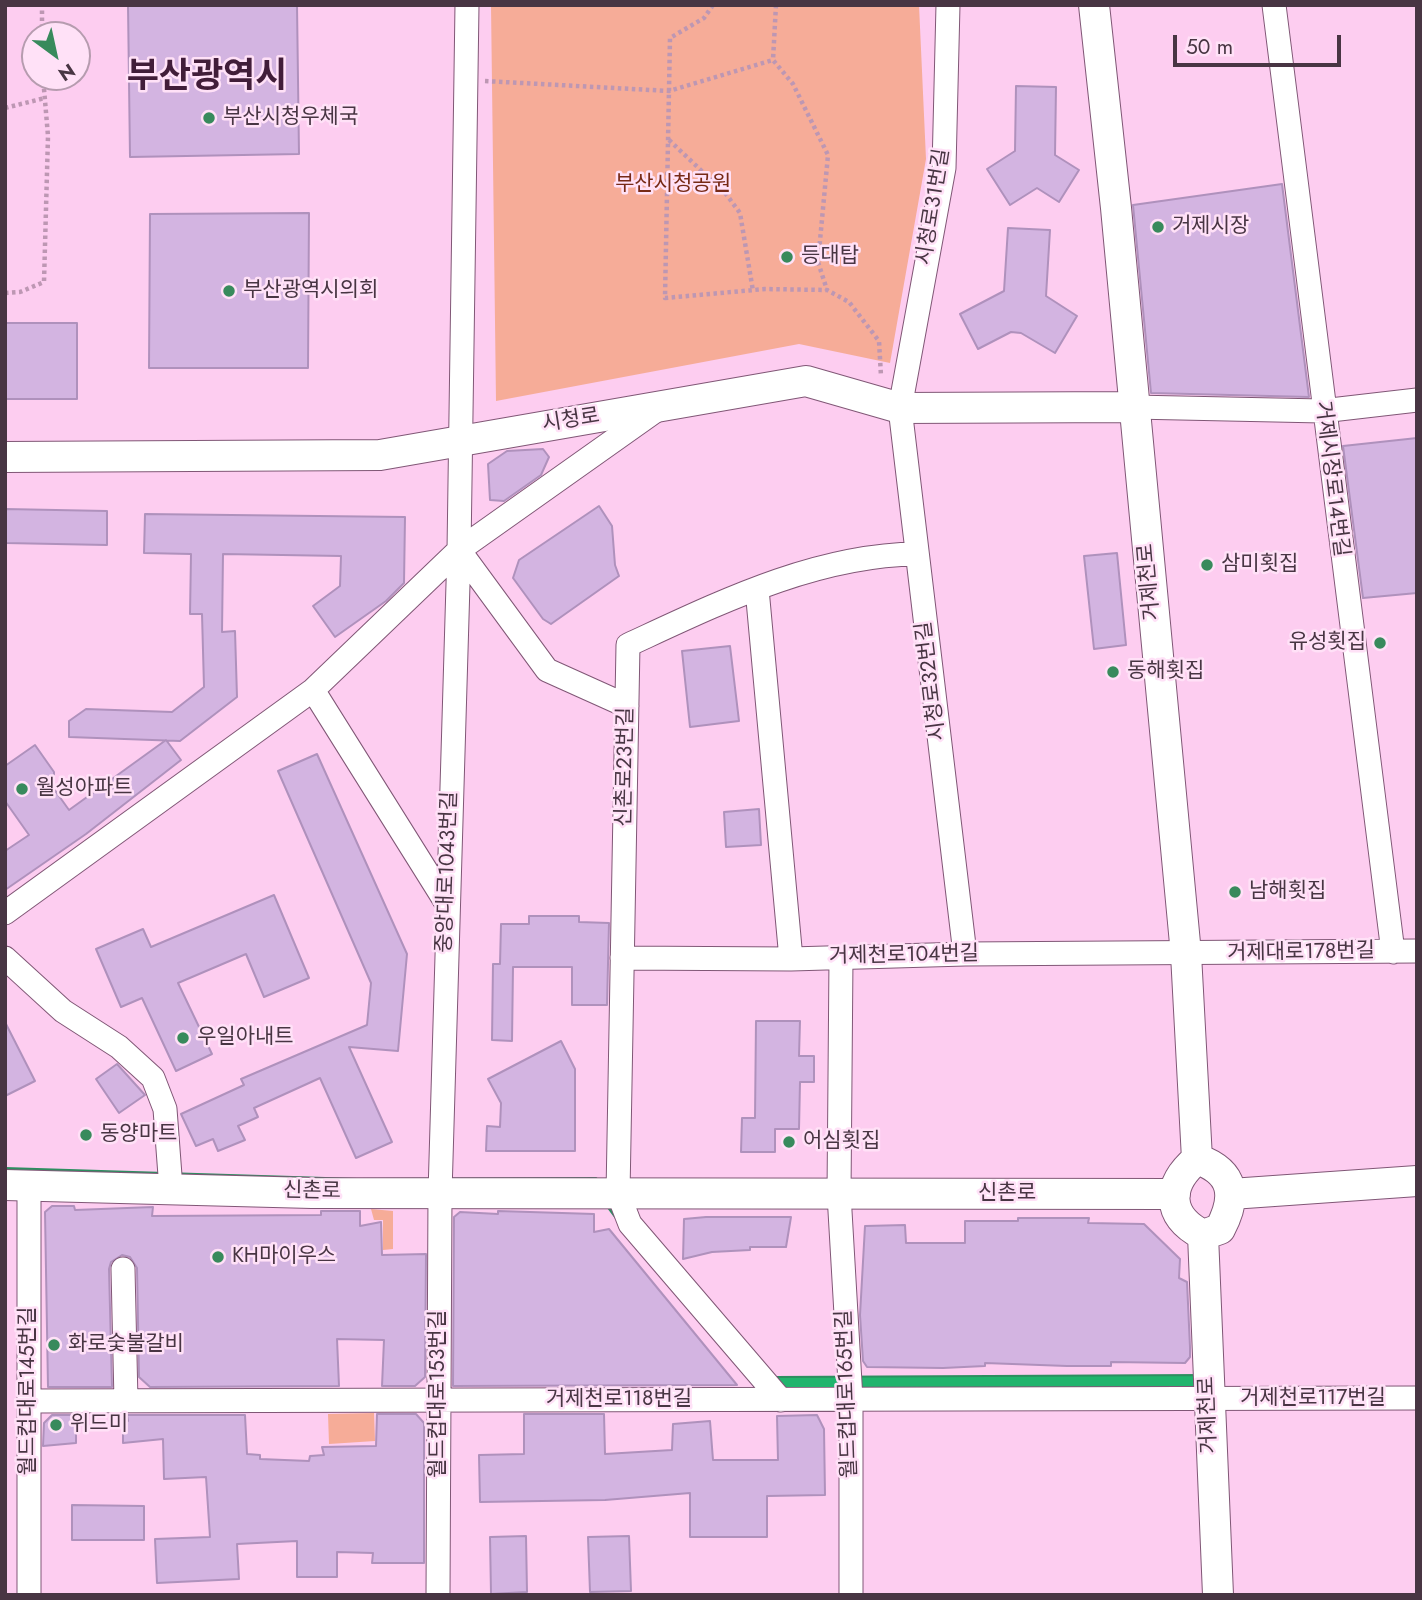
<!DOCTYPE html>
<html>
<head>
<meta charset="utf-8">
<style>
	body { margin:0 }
	#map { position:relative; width:1422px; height:1600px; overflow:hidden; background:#fdcdf0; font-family:Jost,sans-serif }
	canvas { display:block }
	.frame { position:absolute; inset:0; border:7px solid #483543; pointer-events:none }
	.north { position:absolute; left:21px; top:21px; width:70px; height:70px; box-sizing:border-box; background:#ffe1f7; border:2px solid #b69caf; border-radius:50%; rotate:147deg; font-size:19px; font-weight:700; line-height:28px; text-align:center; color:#483543 }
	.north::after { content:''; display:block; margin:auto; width:24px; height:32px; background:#388a5c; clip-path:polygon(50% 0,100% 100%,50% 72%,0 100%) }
	.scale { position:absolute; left:1173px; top:35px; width:168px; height:32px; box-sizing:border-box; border:4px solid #483543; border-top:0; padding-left:9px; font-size:21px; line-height:24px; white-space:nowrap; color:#483543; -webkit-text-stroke:5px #ffe1f7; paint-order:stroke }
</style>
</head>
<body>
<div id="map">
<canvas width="1422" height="1600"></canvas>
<div class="frame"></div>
<div class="north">N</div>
<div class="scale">50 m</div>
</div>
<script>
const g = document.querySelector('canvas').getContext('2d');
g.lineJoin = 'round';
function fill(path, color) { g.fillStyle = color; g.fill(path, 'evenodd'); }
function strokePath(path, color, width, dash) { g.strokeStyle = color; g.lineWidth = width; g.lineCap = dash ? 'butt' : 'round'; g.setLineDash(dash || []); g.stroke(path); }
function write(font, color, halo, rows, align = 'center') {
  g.font = font + ' Jost,"Noto Sans KR",sans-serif'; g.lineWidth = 5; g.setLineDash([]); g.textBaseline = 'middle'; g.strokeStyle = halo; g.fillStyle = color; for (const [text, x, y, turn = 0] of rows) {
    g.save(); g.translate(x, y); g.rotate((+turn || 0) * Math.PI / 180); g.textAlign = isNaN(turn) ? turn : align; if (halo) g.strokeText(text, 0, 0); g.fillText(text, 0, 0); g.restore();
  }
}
const green = new Path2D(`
	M491,5h428l7,154 -36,204 -91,-19 -303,57z
	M371,1209l22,2v38l-10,1v-30h-9z
	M374,1413l1,28 -46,3 -1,-30z`);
const water = new Path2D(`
	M5,1168l352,11 239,-1 179,199 429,-2 -1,30 -421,2 -132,-143 -44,-59 -601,-10z`);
const building = new Path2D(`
	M128,5h169l2,149 -169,3z
	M1016,86l40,1 -1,68 24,15 -20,32 -22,-14 -27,17 -23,-36 28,-18z
	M1282,184l27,213 -158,-4 -18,-188z
	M309,213l-1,155h-159l1,-154z
	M1008,228l42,2 -4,66 31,20 -22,37 -34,-20 -10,-1 -33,17 -18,-35 44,-23z
	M5,323h72v76h-72z
	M1417,438v155l-54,5 -20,-152z
	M543,449l6,8 -8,18 -37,26 -14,-1 -2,-36 19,-13z
	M599,506l13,20 3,39 4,11 -68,48 -8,-5 -30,-41 6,-18z
	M5,509l102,2v34l-102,-2z
	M145,514l260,3 -1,66 -18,18 -51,36 -22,-31 27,-20 1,-30 -118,-2 -1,78 13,-1 2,66 -57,44 -111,-4v-16l17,-12 86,3 32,-25 -2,-73h-12l1,-60 -47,-1z
	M1117,553l9,92 -32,4 -10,-93z
	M730,646l9,75 -49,6 -8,-76z
	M166,740l15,20 -95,74 -81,56v-39l24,-16 -24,-34v-35l30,-21 19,27v7l-5,3 20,28z
	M317,754l90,200 -9,97 -49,-4 43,95 -36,16 -36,-80 -66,30 4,9 -20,9 7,14 -27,11 -5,-12 -17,7 -15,-32 63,-29 -3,-6 126,-54 4,-42 -93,-212z
	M759,809l2,36 -35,2 -2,-35z
	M274,895l35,83 -45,19 -18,-43 -68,29 34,71 -36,17 -34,-73 -21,9 -25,-58 47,-20 8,18z
	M529,916h50v6l30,1 -2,82h-35v-38h-59l-1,74 -20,-1 1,-76h7l1,-40h28z
	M756,1021h44l-1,35h15v26h-14l-1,47h-24v23h-34l1,-34h13z
	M5,1022l30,59 -30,15z
	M561,1041l14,28v82h-89l1,-25 13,1 1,-24 -13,-24z
	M117,1064l28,31 -26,18 -23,-34z
	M52,1206h22l1,4 78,-3 -1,9 169,-1v-4h39v15l21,-4 1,33 44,-1 -1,123 -10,9h-33l2,-46 -47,-1 2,47 -189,1 -11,-10 -2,-109 -7,-11 -8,-2 -11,7 -2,7 3,118h-64l-3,-175z
	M498,1211l96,3v18l15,-3 128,156 -284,1 1,-169 6,-5 38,2z
	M706,1217h85l-5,30h-36v3l-38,2 -29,7 1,-40z
	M1018,1218h71l-1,5 56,1 36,35 -1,19 8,4 3,65v10l-5,6 -74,-1v4h-44l-82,-3v3l-42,2 -76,-1 -4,-6 -3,-46 5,-89 40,-1 1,18h59v-22h53z
	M377,1414h39l8,9v140h-52l1,-10 -36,-1v25h-40v-36l-60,3 2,35 -82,4 -2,-44 55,-2 -4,-60 -42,2 -1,-40 -40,4v-21l5,-1 -1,-6h118l2,39 13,1v4l49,2 1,-5 14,-1 -2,-8 54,-1z
	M524,1414h80l1,40 67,-4 1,-26 37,-3 3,39h65l-1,-44 40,-1 7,14 1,66 -58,1v41h-77v-44l-85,7 -125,2 -1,-47 45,-1z
	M52,1415h24v28l-33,3 1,-23z
	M72,1505l72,1v34h-72z
	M526,1536l1,56 -36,2 -1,-57z
	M629,1536l2,55 -41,1 -2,-55z`);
const path = new Path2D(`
	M713,5l-9,13 -34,20 -5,260 100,-9 62,1 22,12 30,39 2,35
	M776,5l-3,55 20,24 35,71 -10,107 9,28
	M42,35v-30
	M485,81l184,10 104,-31
	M5,108l40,-10
	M669,140l57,54 14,19 13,78
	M5,293l15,-1 24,-10 4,-146 -5,-59`);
const minor = new Path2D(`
	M948,5l-4,163 -44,240 65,546
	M1274,5l119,947
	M1133,407l189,4 95,-11
	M459,550l88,120 80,36
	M757,589l34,370
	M313,690l134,214
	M5,913l308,-223 146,-140 199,-141
	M5,958l58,53 56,36 34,31 12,31 6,80
	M622,958l169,1 174,-5 452,-3
	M841,958l-2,236 12,206v195
	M123,1269l3,132
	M781,1400l-151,-176 -12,-31 10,-548c91,-42 187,-90 289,-91
	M29,1401l1388,-3
	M29,1595v-408
	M438,1595l2,-402 19,-643 8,-545`);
const major = new Path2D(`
	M1094,5l22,203 70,746 11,205
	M5,457l375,-2 426,-74 94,27 233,-1
	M1197,1159c38,13 40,38 23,70l-17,6c-37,-19 -37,-50 -6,-76z
	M5,1185l307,8 863,1
	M1231,1194l186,-13
	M1203,1235l15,360`);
const markers = [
	[209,118,7,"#388a5c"],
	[1158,227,7,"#388a5c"],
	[787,257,7,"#388a5c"],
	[229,291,7,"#388a5c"],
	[1207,565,7,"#388a5c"],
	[1380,643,7,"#388a5c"],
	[1113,672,7,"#388a5c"],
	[22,789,7,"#388a5c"],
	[1235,892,7,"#388a5c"],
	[183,1038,7,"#388a5c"],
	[86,1135,7,"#388a5c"],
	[789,1142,7,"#388a5c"],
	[218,1257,7,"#388a5c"],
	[54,1345,7,"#388a5c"],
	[56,1425,7,"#388a5c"]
];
const poiNames = [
	["부산시청우체국",223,118],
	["거제시장",1172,227],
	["등대탑",801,257],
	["부산광역시의회",243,291],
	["삼미횟집",1221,565],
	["유성횟집",1366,643,"right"],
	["동해횟집",1127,672],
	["월성아파트",36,789],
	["남해횟집",1249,892],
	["우일아내트",197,1038],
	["동양마트",100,1135],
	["어심횟집",803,1142],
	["KH마이우스",232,1257],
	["화로숯불갈비",68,1345],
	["위드미",70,1425]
];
const parkNames = [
	["부산시청공원",673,185]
];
const streetNames = [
	["시청로31번길",934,207,-81],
	["시청로",571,421,-9],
	["거제시장로14번길",1331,479,83],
	["거제천로",1150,582,-95],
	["시청로32번길",932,681,-97],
	["신촌로23번길",626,767,-89],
	["중앙대로1043번길",448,872,-88],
	["거제대로178번길",1301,953,-1],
	["거제천로104번길",904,956,-1],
	["신촌로",312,1192,1],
	["신촌로",1007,1194],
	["월드컵대로145번길",29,1391,-90],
	["월드컵대로153번길",439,1394,-90],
	["월드컵대로165번길",848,1394,-92],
	["거제천로117번길",1313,1399],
	["거제천로118번길",619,1400],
	["거제천로",1209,1415,-92]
];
const townNames = [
	["부산광역시",207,79]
];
fill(green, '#f6ac98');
fill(water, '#21b46d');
strokePath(water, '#2d8e60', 2);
fill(building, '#d3b4e1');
strokePath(building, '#af91bc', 2);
strokePath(minor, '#805776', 25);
strokePath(major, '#805776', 32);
strokePath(path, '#bd97b3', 4.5, [3.5, 3.5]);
strokePath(minor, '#fff', 23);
strokePath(major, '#fff', 30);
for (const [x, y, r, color] of markers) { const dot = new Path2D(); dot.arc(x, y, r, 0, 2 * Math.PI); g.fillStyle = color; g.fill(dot); strokePath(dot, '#ffe1f7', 2.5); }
write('21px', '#483543', '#ffe1f7', poiNames, 'left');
write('21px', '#772a16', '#ffe1f7', parkNames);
write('21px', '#483543', '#ffe1f7', streetNames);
write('bold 35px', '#411d39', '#ffe1f7', townNames);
</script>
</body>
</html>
